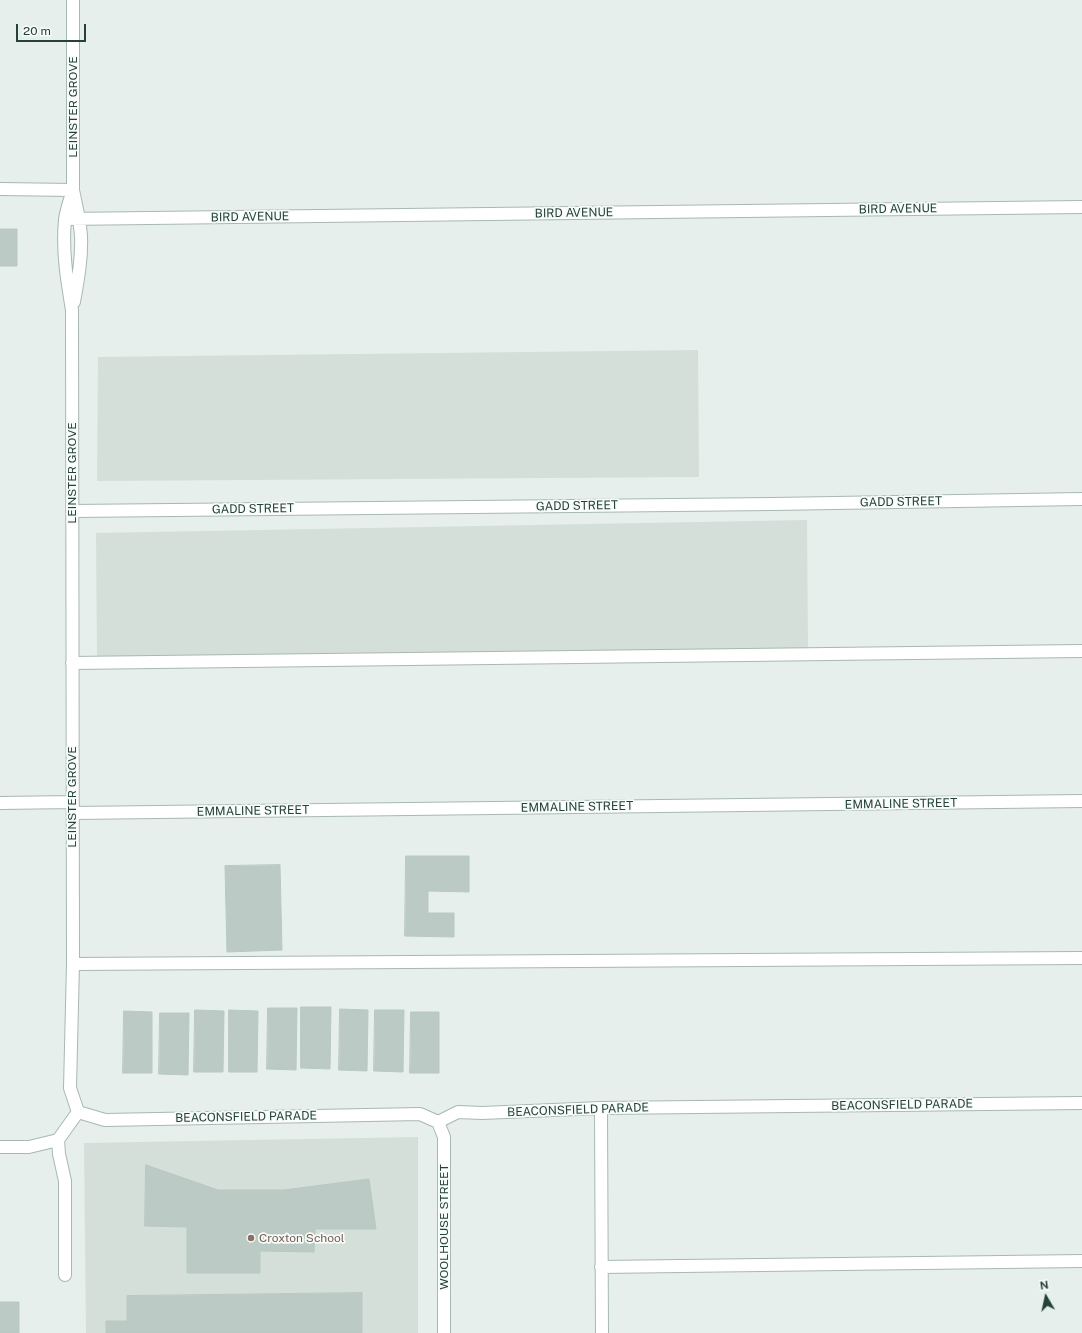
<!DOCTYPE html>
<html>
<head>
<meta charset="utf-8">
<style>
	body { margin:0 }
	#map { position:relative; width:1082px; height:1333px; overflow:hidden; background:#e6efeb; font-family:"Public Sans",sans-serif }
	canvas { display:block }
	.north { position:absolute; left:1026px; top:1277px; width:40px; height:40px; -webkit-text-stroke:3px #f7fbf9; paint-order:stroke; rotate:351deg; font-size:11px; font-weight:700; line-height:16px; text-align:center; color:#24423a }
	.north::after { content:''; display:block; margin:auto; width:14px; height:18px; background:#24423a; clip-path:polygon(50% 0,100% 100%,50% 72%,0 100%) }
	.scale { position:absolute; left:16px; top:24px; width:70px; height:18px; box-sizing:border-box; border:2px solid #24423a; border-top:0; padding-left:5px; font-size:12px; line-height:14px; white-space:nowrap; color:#24423a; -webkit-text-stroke:3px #f7fbf9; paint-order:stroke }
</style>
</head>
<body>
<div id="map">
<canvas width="1082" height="1333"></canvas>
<div class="north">N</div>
<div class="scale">20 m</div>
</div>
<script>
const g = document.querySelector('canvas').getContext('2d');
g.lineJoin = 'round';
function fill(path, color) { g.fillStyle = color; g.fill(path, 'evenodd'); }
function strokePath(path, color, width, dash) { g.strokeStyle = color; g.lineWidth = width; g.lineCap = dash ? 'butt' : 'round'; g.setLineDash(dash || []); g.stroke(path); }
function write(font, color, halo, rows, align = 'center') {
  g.font = font + ' "Public Sans",sans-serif'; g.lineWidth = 3.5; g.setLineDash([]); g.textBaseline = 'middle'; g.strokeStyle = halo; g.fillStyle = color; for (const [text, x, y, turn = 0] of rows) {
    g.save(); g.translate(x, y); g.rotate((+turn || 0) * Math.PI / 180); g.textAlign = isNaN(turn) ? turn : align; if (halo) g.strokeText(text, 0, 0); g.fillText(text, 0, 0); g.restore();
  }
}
const built = new Path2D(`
	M698,350l1,127 -602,4 1,-124z
	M807,520l1,128 -711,9 -1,-124z
	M418,1137v196h-332l-2,-190z`);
const building = new Path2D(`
	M0,229h17v37h-17z
	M406,856h63v36l-41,-1v22h26v24l-49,-1z
	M280,865l2,85 -55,2 -2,-86z
	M301,1007h30l-1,62 -29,-1z
	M268,1008h29l-1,62 -29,-1z
	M340,1009l28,1 -1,61 -28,-1z
	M195,1010l29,1 -1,61h-29z
	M229,1010l29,1 -1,61h-28z
	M375,1010h29l-1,62 -29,-1z
	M124,1011l28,1v61h-29z
	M411,1012h28v61h-29z
	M160,1013h29l-1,62 -29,-1z
	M146,1165l72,25h66l85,-11 7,50h-61l-1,23 -54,-1v22h-73v-46l-42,-1z
	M362,1293v40h-256v-12h21v-25z
	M0,1302h19v31h-19z`);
const minor = new Path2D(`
	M73,0v190c3,15 7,30 8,46 1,22 -3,44 -7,66
	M0,189l73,1
	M73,190c-3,10 -7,20 -8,30 -3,31 2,60 7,90l1,654 -3,124 8,24
	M65,219l1017,-12
	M72,511l701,-7 309,-5
	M72,663l1010,-12
	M0,803l72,-1
	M73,813l1009,-12
	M73,964l1009,-6
	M601,1108l1,225
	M78,1112l27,8 315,-6 18,8
	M438,1122l20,-10 24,1 119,-5 481,-5
	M438,1122l6,15v196
	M0,1147h29l29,-7
	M601,1267l481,-6
	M65,1275v-94l-6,-27 -1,-14 20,-28`);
const markers = [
	[251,1238,4,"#8d6e63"]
];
const streetNames = [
	["LEINSTER GROVE",73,107,-90],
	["BIRD AVENUE",898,209,-1],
	["BIRD AVENUE",574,213,-1],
	["BIRD AVENUE",250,217,-1],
	["LEINSTER GROVE",72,473,-90],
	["GADD STREET",901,502,-1],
	["GADD STREET",577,506,-1],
	["GADD STREET",253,509,-1],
	["LEINSTER GROVE",72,797,-90],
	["EMMALINE STREET",901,804,-1],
	["EMMALINE STREET",577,807,-1],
	["EMMALINE STREET",253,811,-1],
	["BEACONSFIELD PARADE",902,1105,-1],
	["BEACONSFIELD PARADE",578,1110,-2],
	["BEACONSFIELD PARADE",246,1117,-1],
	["WOOLHOUSE STREET",444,1227,-90]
];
const educationNames = [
	["Croxton School",259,1238]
];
fill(built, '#d4dfda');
fill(building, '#bbcac4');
strokePath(building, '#b8c9c2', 1);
strokePath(minor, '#a8b8b2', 14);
strokePath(minor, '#fff', 12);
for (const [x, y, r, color] of markers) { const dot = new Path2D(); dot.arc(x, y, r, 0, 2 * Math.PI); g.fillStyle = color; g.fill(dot); strokePath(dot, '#f7fbf9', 1.5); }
write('12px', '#24423a', '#f7fbf9', streetNames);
write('12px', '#785e54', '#f7fbf9', educationNames, 'left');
</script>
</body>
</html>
